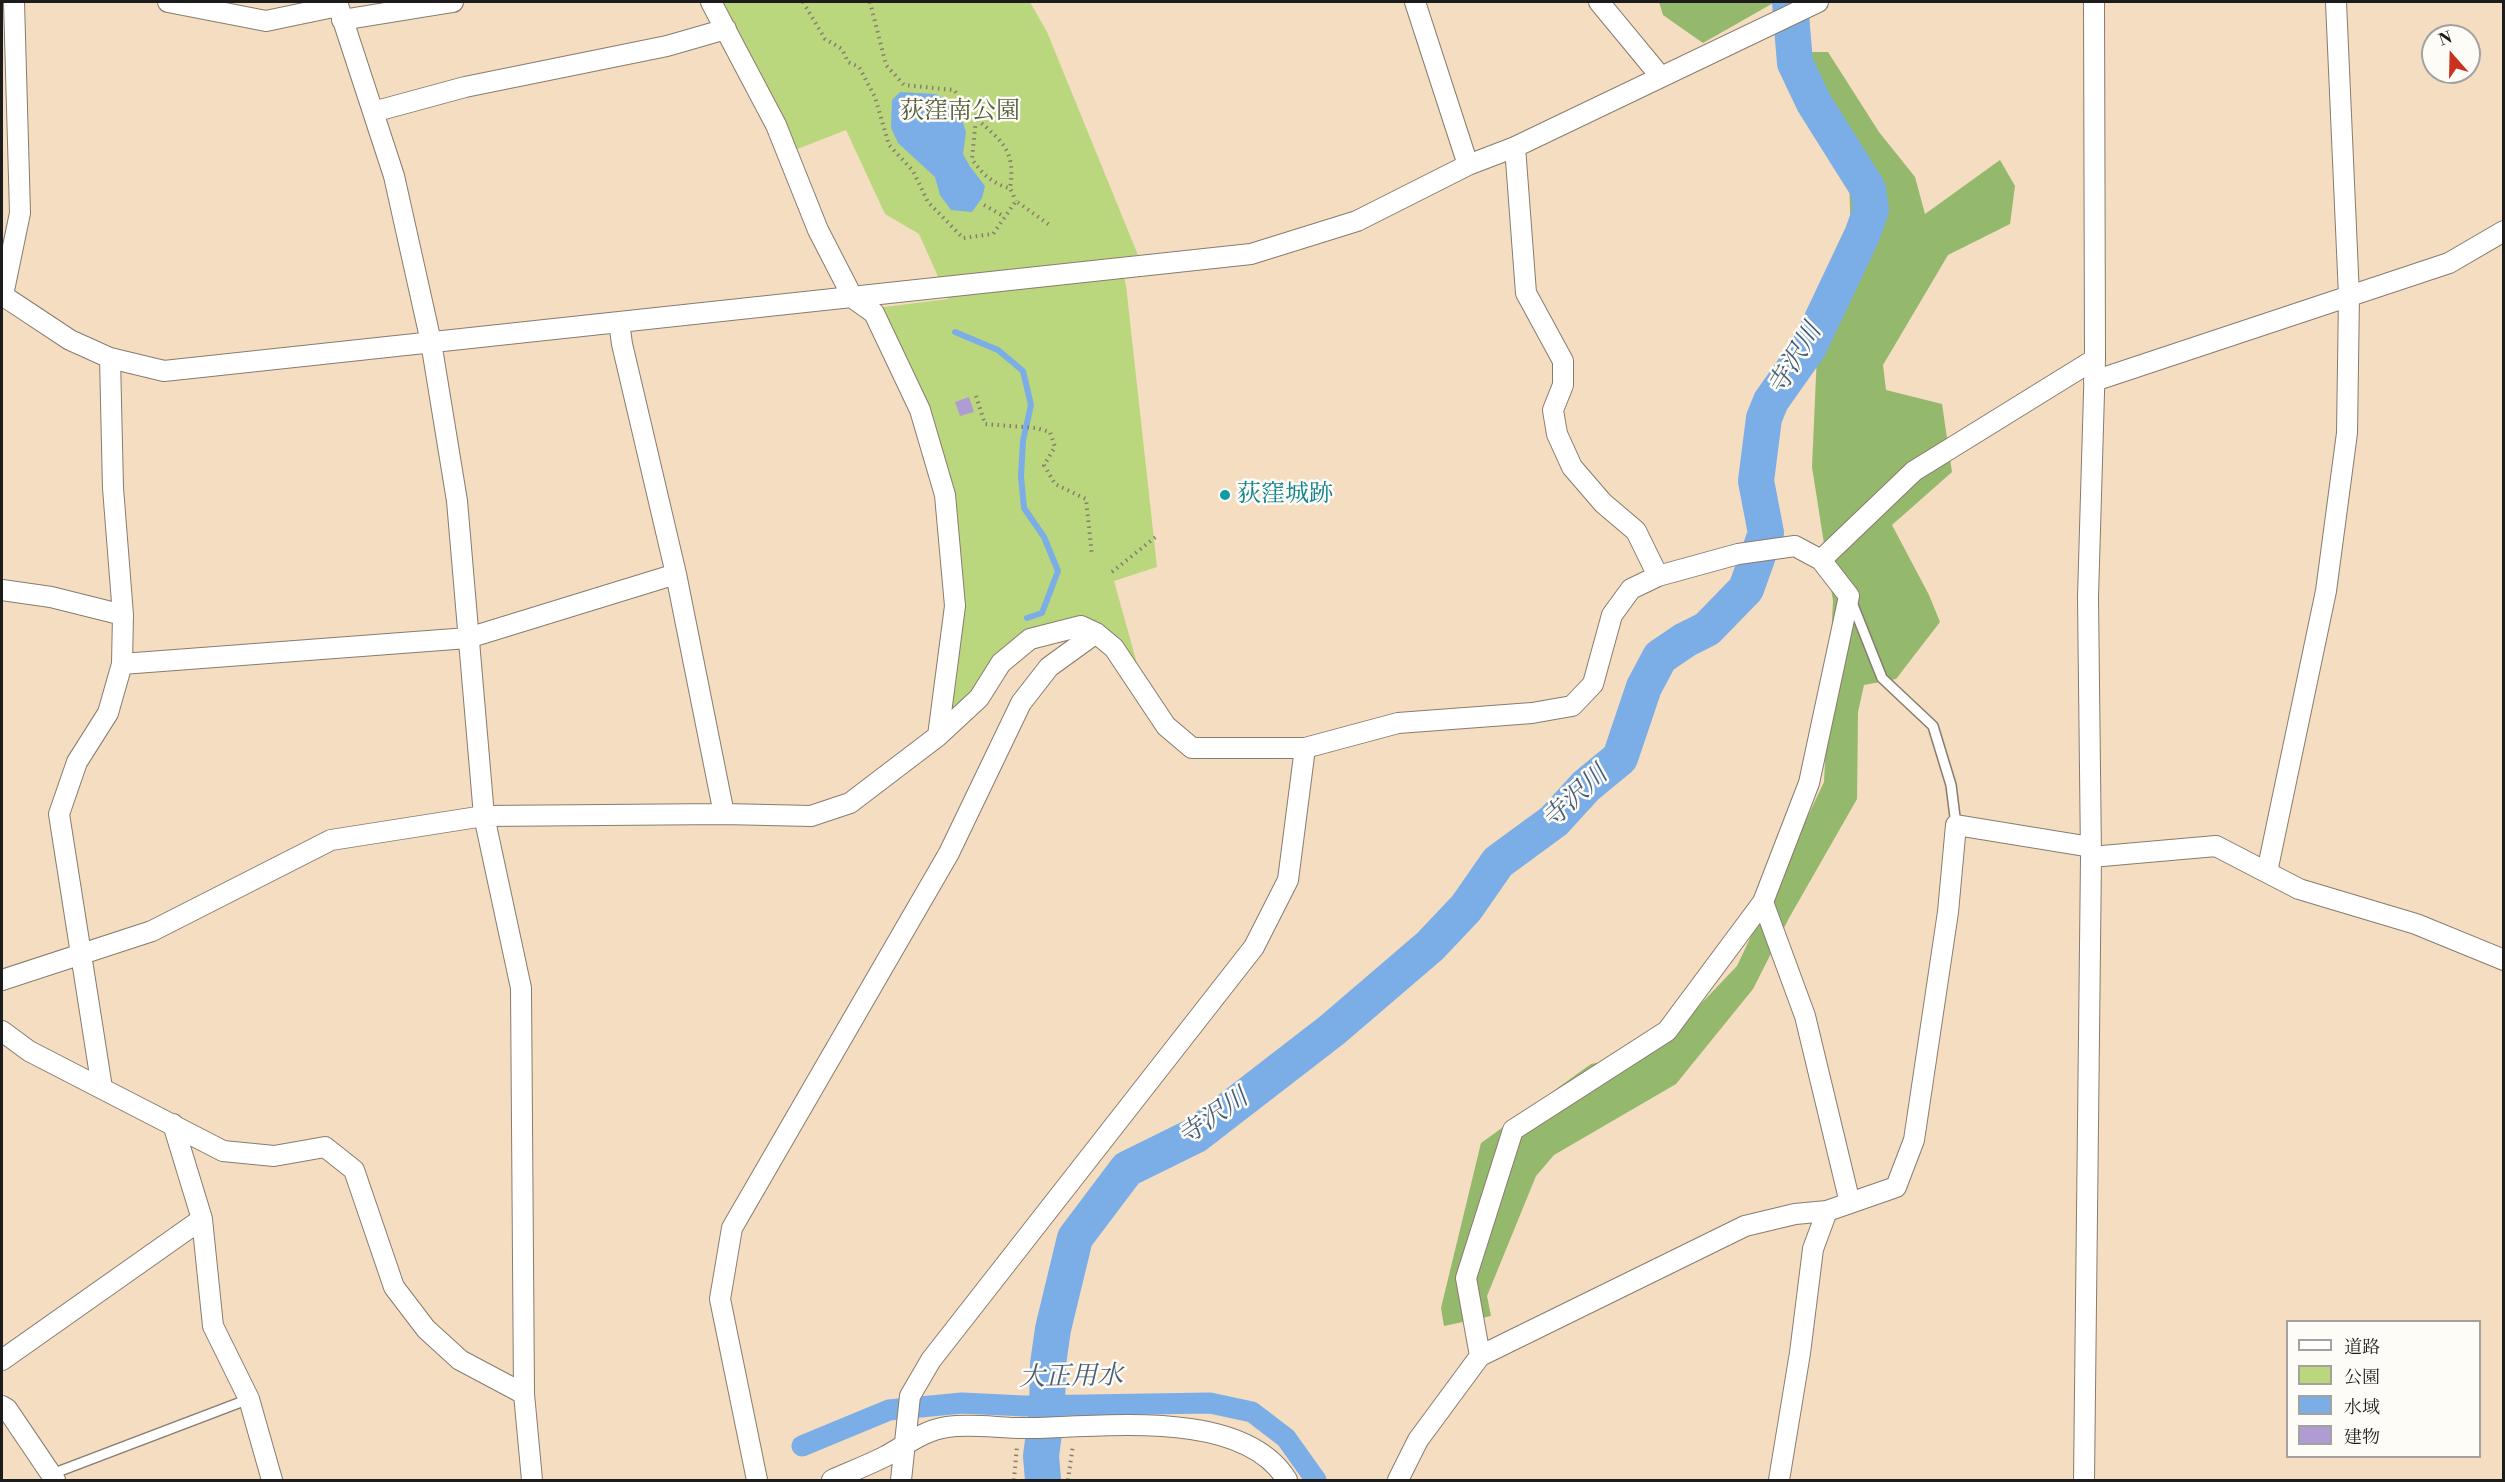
<!DOCTYPE html>
<html>
<head>
<meta charset="utf-8">
<style>
	body { margin:0 }
	#map { position:relative; width:2505px; height:1482px; overflow:hidden; background:#f4ddc1; font-family:"Libre Bodoni","Noto Serif JP",serif }
	canvas { display:block }
	.frame { position:absolute; inset:0; border:3px solid #1c1c1c; pointer-events:none }
	.legend { position:absolute; left:2286px; top:1320px; width:195px; height:138px; box-sizing:border-box; background:#fdfcf7; border:2px solid #a3a29f; margin:0; padding:8px 10px; list-style:none; font-size:18px; color:#1c1c1c }
	.legend li { display:flex; align-items:center; gap:12px; height:30px }
	.legend b { width:30px; border:2px solid #a3a29f }
	.north { position:absolute; left:2421px; top:24px; width:60px; height:60px; box-sizing:border-box; background:#fdfcf7; border:2px solid #a3a29f; border-radius:50%; rotate:340deg; font-size:16px; font-weight:700; line-height:24px; text-align:center; color:#1c1c1c }
	.north::after { content:''; display:block; margin:auto; width:21px; height:27px; background:#c8321e; clip-path:polygon(50% 0,100% 100%,50% 72%,0 100%) }
</style>
</head>
<body>
<div id="map">
<canvas width="2505" height="1482"></canvas>
<div class="frame"></div>
<ul class="legend">
<li><b style="height:8px;background:#fff"></b>道路</li>
<li><b style="height:16px;background:#bbd77d"></b>公園</li>
<li><b style="height:16px;background:#7bade7"></b>水域</li>
<li><b style="height:16px;background:#af9cd2"></b>建物</li>
</ul>
<div class="north">N</div>
</div>
<script>
const g = document.querySelector('canvas').getContext('2d');
g.lineJoin = 'round';
function fill(path, color) { g.fillStyle = color; g.fill(path, 'evenodd'); }
function strokePath(path, color, width, dash) { g.strokeStyle = color; g.lineWidth = width; g.lineCap = dash ? 'butt' : 'round'; g.setLineDash(dash || []); g.stroke(path); }
function write(font, color, halo, rows, align = 'center') {
  g.font = font + ' "Libre Bodoni","Noto Serif JP",serif'; g.lineWidth = 5; g.setLineDash([]); g.textBaseline = 'middle'; g.strokeStyle = halo; g.fillStyle = color; for (const [text, x, y, turn = 0] of rows) {
    g.save(); g.translate(x, y); g.rotate((+turn || 0) * Math.PI / 180); g.textAlign = isNaN(turn) ? turn : align; if (halo) g.strokeText(text, 0, 0); g.fillText(text, 0, 0); g.restore();
  }
}
const green = new Path2D(`
	M719,2h311l17,30 91,223 -19,3 7,27 31,282 -43,14 27,97 -57,-60 -64,16 -30,30 -16,30 -23,18 -5,-3 6,-221 -76,-180 72,-9 -29,-65 -34,-20 -39,-84 -51,20z`);
const forest = new Path2D(`
	M1659,2h116l-72,41 -40,-28z
	M1805,52h23l51,80 36,45 10,37 75,-54 15,26 -5,38 -62,31 -65,110 3,25 56,14 10,68 -60,53 37,70 11,27 -44,57 -32,6 -6,27 -1,87 -68,119 -36,71 -77,95 -122,71 -18,21 -49,120 4,20 -47,10 -3,-18 40,-165 110,-79 64,-12 82,-86 87,-184 9,-181 -21,-134 5,-113 34,-114 -2,-63 -37,-63z`);
const water = new Path2D(`
	M900,92l36,2 15,9 11,17 4,12 -3,22 6,11 16,21 -3,12 -10,14 -21,-2 -11,-15 -5,-18 -37,-34 -7,-15 1,-28z`);
const stream = new Path2D(`
	M955,332l43,18 25,21 8,34 -8,36 -2,35 3,32 20,29 14,34 -16,42 -15,5`);
const canal = new Path2D(`
	M802,1446l87,-36 73,-7 62,3 186,-3 42,9 34,26 30,42`);
const river = new Path2D(`
	M1043,1480l-2,-24 6,-46 1,-46 5,-35 22,-91 52,-69 69,-34 136,-105 98,-84 36,-38 32,-46 56,-41 32,-35 34,-28 24,-71 16,-30 25,-17 22,-11 39,-40 20,-56 -10,-52 8,-63 7,-17 38,-54 53,-112 9,-25 -3,-21 -54,-86 -19,-40 -5,-61`);
const building = new Path2D(`
	M969,397l5,15 -14,4 -5,-14z`);
const path = new Path2D(`
	M803,2l22,37 17,10 6,13 11,5 16,30 14,48 24,26 15,31 35,36 30,-4 23,-33 35,25
	M870,2l16,63 18,20 50,5 22,28 -4,41c9,14 22,26 38,29l6,13
	M977,119c25,23 39,31 33,69
	M984,205l21,12
	M976,396l9,28 51,4 14,4 5,15 -11,18 11,19 31,15 6,57
	M1112,572l46,-37
	M1014,1480l3,-35
	M1068,1480l5,-35`);
const lane = new Path2D(`
	M1851,600l31,78 51,48 18,59 5,40
	M52,1474l197,-75`);
const street = new Path2D(`
	M168,2l98,19 72,-15
	M337,2l57,174 37,166 26,159 27,315 37,172 3,406 8,86
	M711,2l65,123 42,105 35,68 21,15 46,97 25,85 10,111 -17,130
	M1415,2l53,163
	M1599,2l62,75
	M342,20l111,-18
	M373,112l92,-25 202,-41 59,-17
	M1515,147l11,146 37,68v24l-10,25 4,24 15,33 31,36 33,28 22,45
	M2,295l68,45 40,18 54,13 1087,-117 106,-33 111,-56 47,-18 303,-145
	M3,295l17,-82 -6,-211
	M619,322l3,22 54,230 48,240
	M110,358l3,130 10,127 -1,49 346,-26 208,-64
	M2094,381l355,-118 55,-32
	M1821,560l93,-89 181,-112
	M2,590l49,7 72,18
	M2091,857l125,-11 83,43 117,35 88,36
	M2267,872l59,-281 21,-158 2,-137 -13,-294
	M1763,902l42,114 45,187
	M2,980l150,-49 179,-91 153,-24 240,-2 87,2 39,-13 88,-67 41,-38 22,-35 29,-24 51,-13 15,7 18,15 52,78 26,22h113l93,-25 134,-10 40,-7 21,-22 19,-69 19,-26 27,-13 80,-22 57,-8 26,14 28,36 -40,187 -46,119 -96,129 -154,99 -47,148 14,78
	M2,1031l27,20 194,100 51,5 51,-9 29,23 40,117 32,42 34,31 64,34
	M102,1088l-43,-274 18,-52 31,-49 14,-49
	M173,1124l29,95 11,107 36,73 23,81
	M2,1360l200,-141
	M2,1406l5,3 48,71
	M757,1480l-37,-181 12,-71 217,-375 72,-150 28,-36 47,-34
	M832,1480c18,-8 36,-15 54,-24 20,-11 38,-26 61,-29 27,-4 56,2 83,1 74,-1 213,-20 257,52
	M901,1480l9,-84 21,-36 323,-413 34,-67 17,-132
	M1398,1480l20,-40 62,-84 265,-130 50,-12 32,-3 69,-24 18,-47 34,-228 8,-87 135,22
	M1779,1480l21,-127 13,-104 14,-38
	M2084,1480l7,-623 -3,-260 7,-238 -1,-357`);
const markers = [
	[1225,495,6,"#0f9aa8"]
];
const parkNames = [
	["荻窪南公園",960,112]
];
const cultureNames = [
	["荻窪城跡",1237,495]
];
const waterNames = [
	["寺沢川",1796,360,-59],
	["寺沢川",1576,798,-43],
	["寺沢川",1214,1118,-35],
	["大正用水",1071,1378,-1]
];
fill(green, '#bbd77d');
fill(forest, '#94b86c');
fill(water, '#7bade7');
strokePath(stream, '#7bade7', 6);
strokePath(canal, '#7bade7', 21);
strokePath(river, '#7bade7', 36);
fill(building, '#af9cd2');
strokePath(lane, '#887c6e', 12);
strokePath(street, '#887c6e', 22);
strokePath(path, '#887c6e', 4, [1.5, 4.5]);
strokePath(lane, '#fff', 9);
strokePath(street, '#fff', 20);
for (const [x, y, r, color] of markers) { const dot = new Path2D(); dot.arc(x, y, r, 0, 2 * Math.PI); g.fillStyle = color; g.fill(dot); strokePath(dot, '#fdfcf7', 2); }
write('24px', '#545d3e', '#fdfcf7', parkNames);
write('24px', '#0d838f', '#fdfcf7', cultureNames, 'left');
write('italic 26px', '#475d77', '#fdfcf7', waterNames);
</script>
</body>
</html>
